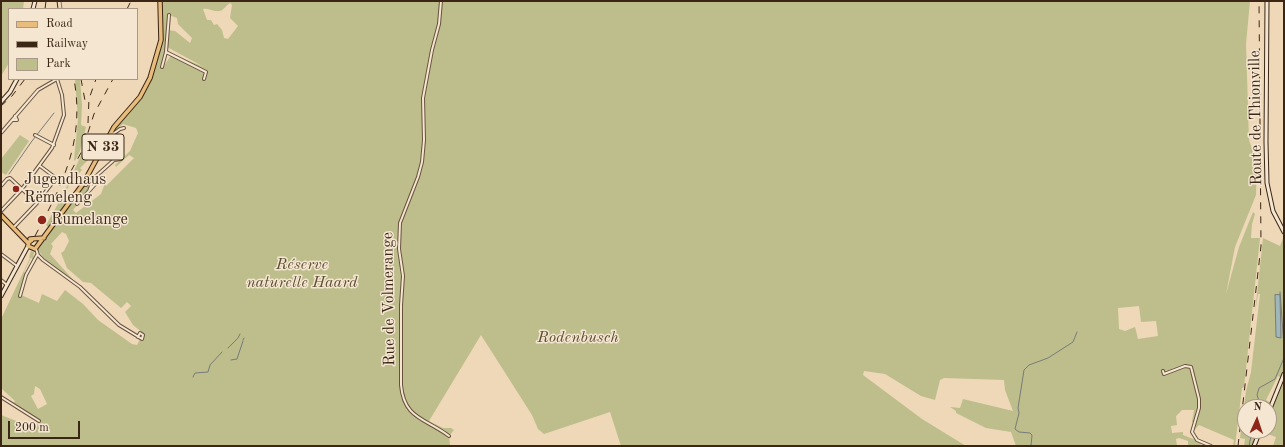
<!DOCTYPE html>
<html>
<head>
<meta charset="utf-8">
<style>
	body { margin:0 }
	#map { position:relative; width:1285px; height:447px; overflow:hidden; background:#eed8b8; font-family:"Old Standard TT",serif }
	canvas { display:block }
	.frame { position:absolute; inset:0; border:2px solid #3b2616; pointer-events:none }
	.legend { position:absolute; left:8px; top:8px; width:130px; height:72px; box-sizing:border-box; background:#f4e6d1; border:1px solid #aa9986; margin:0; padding:5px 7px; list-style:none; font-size:12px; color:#3b2616 }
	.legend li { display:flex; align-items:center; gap:8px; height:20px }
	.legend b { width:20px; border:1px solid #aa9986 }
	.north { position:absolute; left:1237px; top:399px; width:40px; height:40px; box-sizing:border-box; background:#f4e6d1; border:1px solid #aa9986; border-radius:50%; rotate:3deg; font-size:11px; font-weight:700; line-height:16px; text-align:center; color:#3b2616 }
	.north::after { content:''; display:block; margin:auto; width:14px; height:18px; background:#8f2418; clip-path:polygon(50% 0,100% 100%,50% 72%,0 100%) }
	.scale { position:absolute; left:8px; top:421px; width:72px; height:18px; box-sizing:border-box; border:2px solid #3b2616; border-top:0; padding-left:5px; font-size:12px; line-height:14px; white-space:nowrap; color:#3b2616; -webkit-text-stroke:3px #f4e6d1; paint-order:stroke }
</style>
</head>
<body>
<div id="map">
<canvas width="1285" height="447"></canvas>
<div class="frame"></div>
<ul class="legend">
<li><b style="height:5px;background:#e7bc7c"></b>Road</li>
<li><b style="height:5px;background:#3b2616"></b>Railway</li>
<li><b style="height:11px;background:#bdbe8b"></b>Park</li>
</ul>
<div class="north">N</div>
<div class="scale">200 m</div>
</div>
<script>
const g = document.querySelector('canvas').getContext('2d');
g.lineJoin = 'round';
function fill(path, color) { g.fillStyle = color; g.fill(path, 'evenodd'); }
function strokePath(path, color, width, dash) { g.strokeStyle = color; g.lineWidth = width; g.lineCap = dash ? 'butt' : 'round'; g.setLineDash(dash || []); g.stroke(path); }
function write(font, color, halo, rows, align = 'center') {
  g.font = font + ' "Old Standard TT",serif'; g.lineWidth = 3; g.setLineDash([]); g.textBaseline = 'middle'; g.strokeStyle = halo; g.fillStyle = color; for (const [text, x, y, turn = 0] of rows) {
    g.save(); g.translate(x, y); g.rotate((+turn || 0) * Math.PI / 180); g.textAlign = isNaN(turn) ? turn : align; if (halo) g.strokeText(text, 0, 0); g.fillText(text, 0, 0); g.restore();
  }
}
const green = new Path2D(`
	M1,1h23l-1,8h-14v54l-8,13z
	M160,1h1090l-4,43 3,96 8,23 -1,32 -21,52 -9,47 13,-47 14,-35 2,2 -3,10 -1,14h9l-16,149 -2,1 -7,58h-2l1,-6 -35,-15 -7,7 2,-9 -2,-1 2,-12h-12l-6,6 1,9 -6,1 1,7 11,-1v3l18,7 -1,4h-12v-5l-9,-3 -3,1 1,7h-161l-5,-14 -25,-4 -30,-15v-2l-6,-4 10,1 3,-9 50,12 -8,-21 -1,-10 -60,-2 -4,2 -5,20 -14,-4 -36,-22 -21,-3 -1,4 59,44 44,27h-345l-11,-34 -66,22 -6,-5 -6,-14 -51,-80 -52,86 14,7h8l3,2 -5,6 1,10h-449v-31l28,11 7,1 4,-7 -27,-16 2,-3 -13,-12 -1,-4v-66l29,-61 -1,-1 2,-6 3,1 -1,7 -2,-1 -7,14 2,1 -7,21 20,9 3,-9 15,7 8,-11 18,14 15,16 34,24 5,1 3,-6h3v-6l-10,-8 -8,-13 6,-6 -4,-4 -6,6 -30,-25 -8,-1 -16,-14 -6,-15 3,-2 5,-10 -3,-7 -4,-2 -11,12 2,2 -3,8 25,28 -27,-19 -10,-13 54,-76 4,3 -2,1 3,3 -24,29 3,3 25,-19 4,-11 1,3 28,-28 -5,-3 -13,12 -1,-2 15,-14 8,-18 -2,-5 -13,-4 -12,10c7,-15 18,-23 28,-36 21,-27 22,-64 21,-97zM230,3l2,2 -2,13 8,8 -10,13 -4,-1 -2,-8 -5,-6 -3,1 -3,-5h-4l-4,-11c6,-1 10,3 17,2 4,-1 6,-6 10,-8zM169,15l8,3 1,6 14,14 -2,5 -15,-12 -8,-1zM167,47l37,20 -32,-13 -11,16zM1139,306l2,16 15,-1 2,15 -20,3 -3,-12 -10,4 -6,-2 -1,-21zM35,386l5,3 7,15 -9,5 -7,-13 3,-2z
	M75,79h5l2,26 -1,20 5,2 -6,24 -5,10 -1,-1 4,-41z
	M20,135l9,6 -23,34 -5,-3v-13z
	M97,144l-4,8 4,3 -5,1 -12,12 2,2 -11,12 -10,18 6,4 -17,25 -4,-4 17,-30 20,-44 4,3z
	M1284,236v210h-11l3,-9 -14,-5 7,-1v-16l14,-31 -1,-6 -4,-2 -12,24 5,3 -3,4h-23v24h12l-5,15h-8l1,-7 -5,-1 6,-47 5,-19 9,-78h-2l-3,19 8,-75 17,8z`);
const water = new Path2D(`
	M1280,295l1,43 -5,-1 -1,-42z`);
const stream = new Path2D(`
	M61,1l1,8
	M9,174l23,-33 22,-28
	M1280,292l4,54
	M243,340l1,-2
	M228,348l10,-10 2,-4
	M231,360l6,-1 6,-18
	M193,377l2,-4 13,-1 2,-7 12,-13
	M1258,407l2,-3 -3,-9 2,-7 16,-9 9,-21
	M1031,446l1,-11 -2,-2 -11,-1 -4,-3 4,-16 -1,-5 6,-38 5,-5 19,-7 25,-16 4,-10
	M1249,446l3,-15`);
const street = new Path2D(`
	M441,1l-2,23 -7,26 -9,48 1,42 -2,22 -4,15 -18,46 -1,26 4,27 -2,29v80c3,34 24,33 48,51
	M166,52l40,20 -2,7
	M162,67l4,-15 3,-37
	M12,120h5l-2,-4
	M1,133l37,-43 19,-11
	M35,135l19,10
	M110,136l10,-7 4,-1
	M94,178l20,-18 7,-1
	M83,184l3,1 8,-7 -5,13 8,-9
	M1,186l6,-7 3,-1 27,25
	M77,204l12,-13
	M1,211l21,-22 30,-41 12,-33 -2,-20 -5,-16
	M14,227l23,-24 19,-25 -16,-12
	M36,249l2,6 5,5 37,27 39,38 23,14 1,-4 -3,-2 -2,4
	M1,254l16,12
	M1,280l6,5
	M20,296l6,-21 11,-20
	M1163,371l1,3 21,-8 6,1 8,32v9l-7,24 5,8 14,6
	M1,397l38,24`);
const secondary = new Path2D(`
	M1267,1l-1,141 1,41 6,28 11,21
	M33,9l2,-8
	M1,102l9,-10 7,-13
	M1,296l27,-50
	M1269,411l15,-37
	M1254,446l6,-15`);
const primary = new Path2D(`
	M1,215l27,28
	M30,239l14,-1
	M32,240l-3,2 -1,4 7,3 48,-65 31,-57 26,-30 10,-19 11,-38 -1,-39`);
const rail = new Path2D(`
	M57,1l1,8
	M45,9l1,-8
	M127,9l4,-8
	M81,79l5,27
	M1,106l11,-10 13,-17
	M88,123l1,-24 7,-20
	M71,171l11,-20 12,-37 19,-35
	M35,236c28,-53 50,-95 39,-157
	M1238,446l23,-200 -2,-245`);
const markers = [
	[16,189,4,"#8f2418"],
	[42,220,5,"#8f2418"]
];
const shields = [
	[103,147,42]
];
const shieldNames = [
	["N 33",103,147]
];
const streetNames = [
	["Route de Thionville",1256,118,-91],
	["Rue de Volmerange",389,299,-91]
];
const poiNames = [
	["Jugendhaus",24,180],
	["Rëmeleng",24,198],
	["Rumelange",51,220]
];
const parkNames = [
	["Réserve",302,265],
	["naturelle Haard",302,283],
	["Rodenbusch",578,338]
];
fill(green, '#bdbe8b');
fill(water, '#9fb6bb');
strokePath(water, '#777c79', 1);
strokePath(stream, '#777c79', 1);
strokePath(street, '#68523e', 4);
strokePath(secondary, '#3b2616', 5);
strokePath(primary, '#3b2616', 5.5);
strokePath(street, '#f4e6d1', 2);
strokePath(secondary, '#f4e6d1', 3);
strokePath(primary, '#e7bc7c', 3.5);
strokePath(rail, '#3b2616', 1, [7, 7]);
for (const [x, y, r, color] of markers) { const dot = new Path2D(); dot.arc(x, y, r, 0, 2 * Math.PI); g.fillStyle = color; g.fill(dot); strokePath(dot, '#f4e6d1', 1.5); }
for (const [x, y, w] of shields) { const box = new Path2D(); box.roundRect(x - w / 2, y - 13, w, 26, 3); g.fillStyle = '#f4e6d1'; g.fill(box); strokePath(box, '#3b2616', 1); }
write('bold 15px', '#3b2616', null, shieldNames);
write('16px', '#3b2616', '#f4e6d1', streetNames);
write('16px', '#3b2616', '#f4e6d1', poiNames, 'left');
write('italic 16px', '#5c4c33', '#f4e6d1', parkNames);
</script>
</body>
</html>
